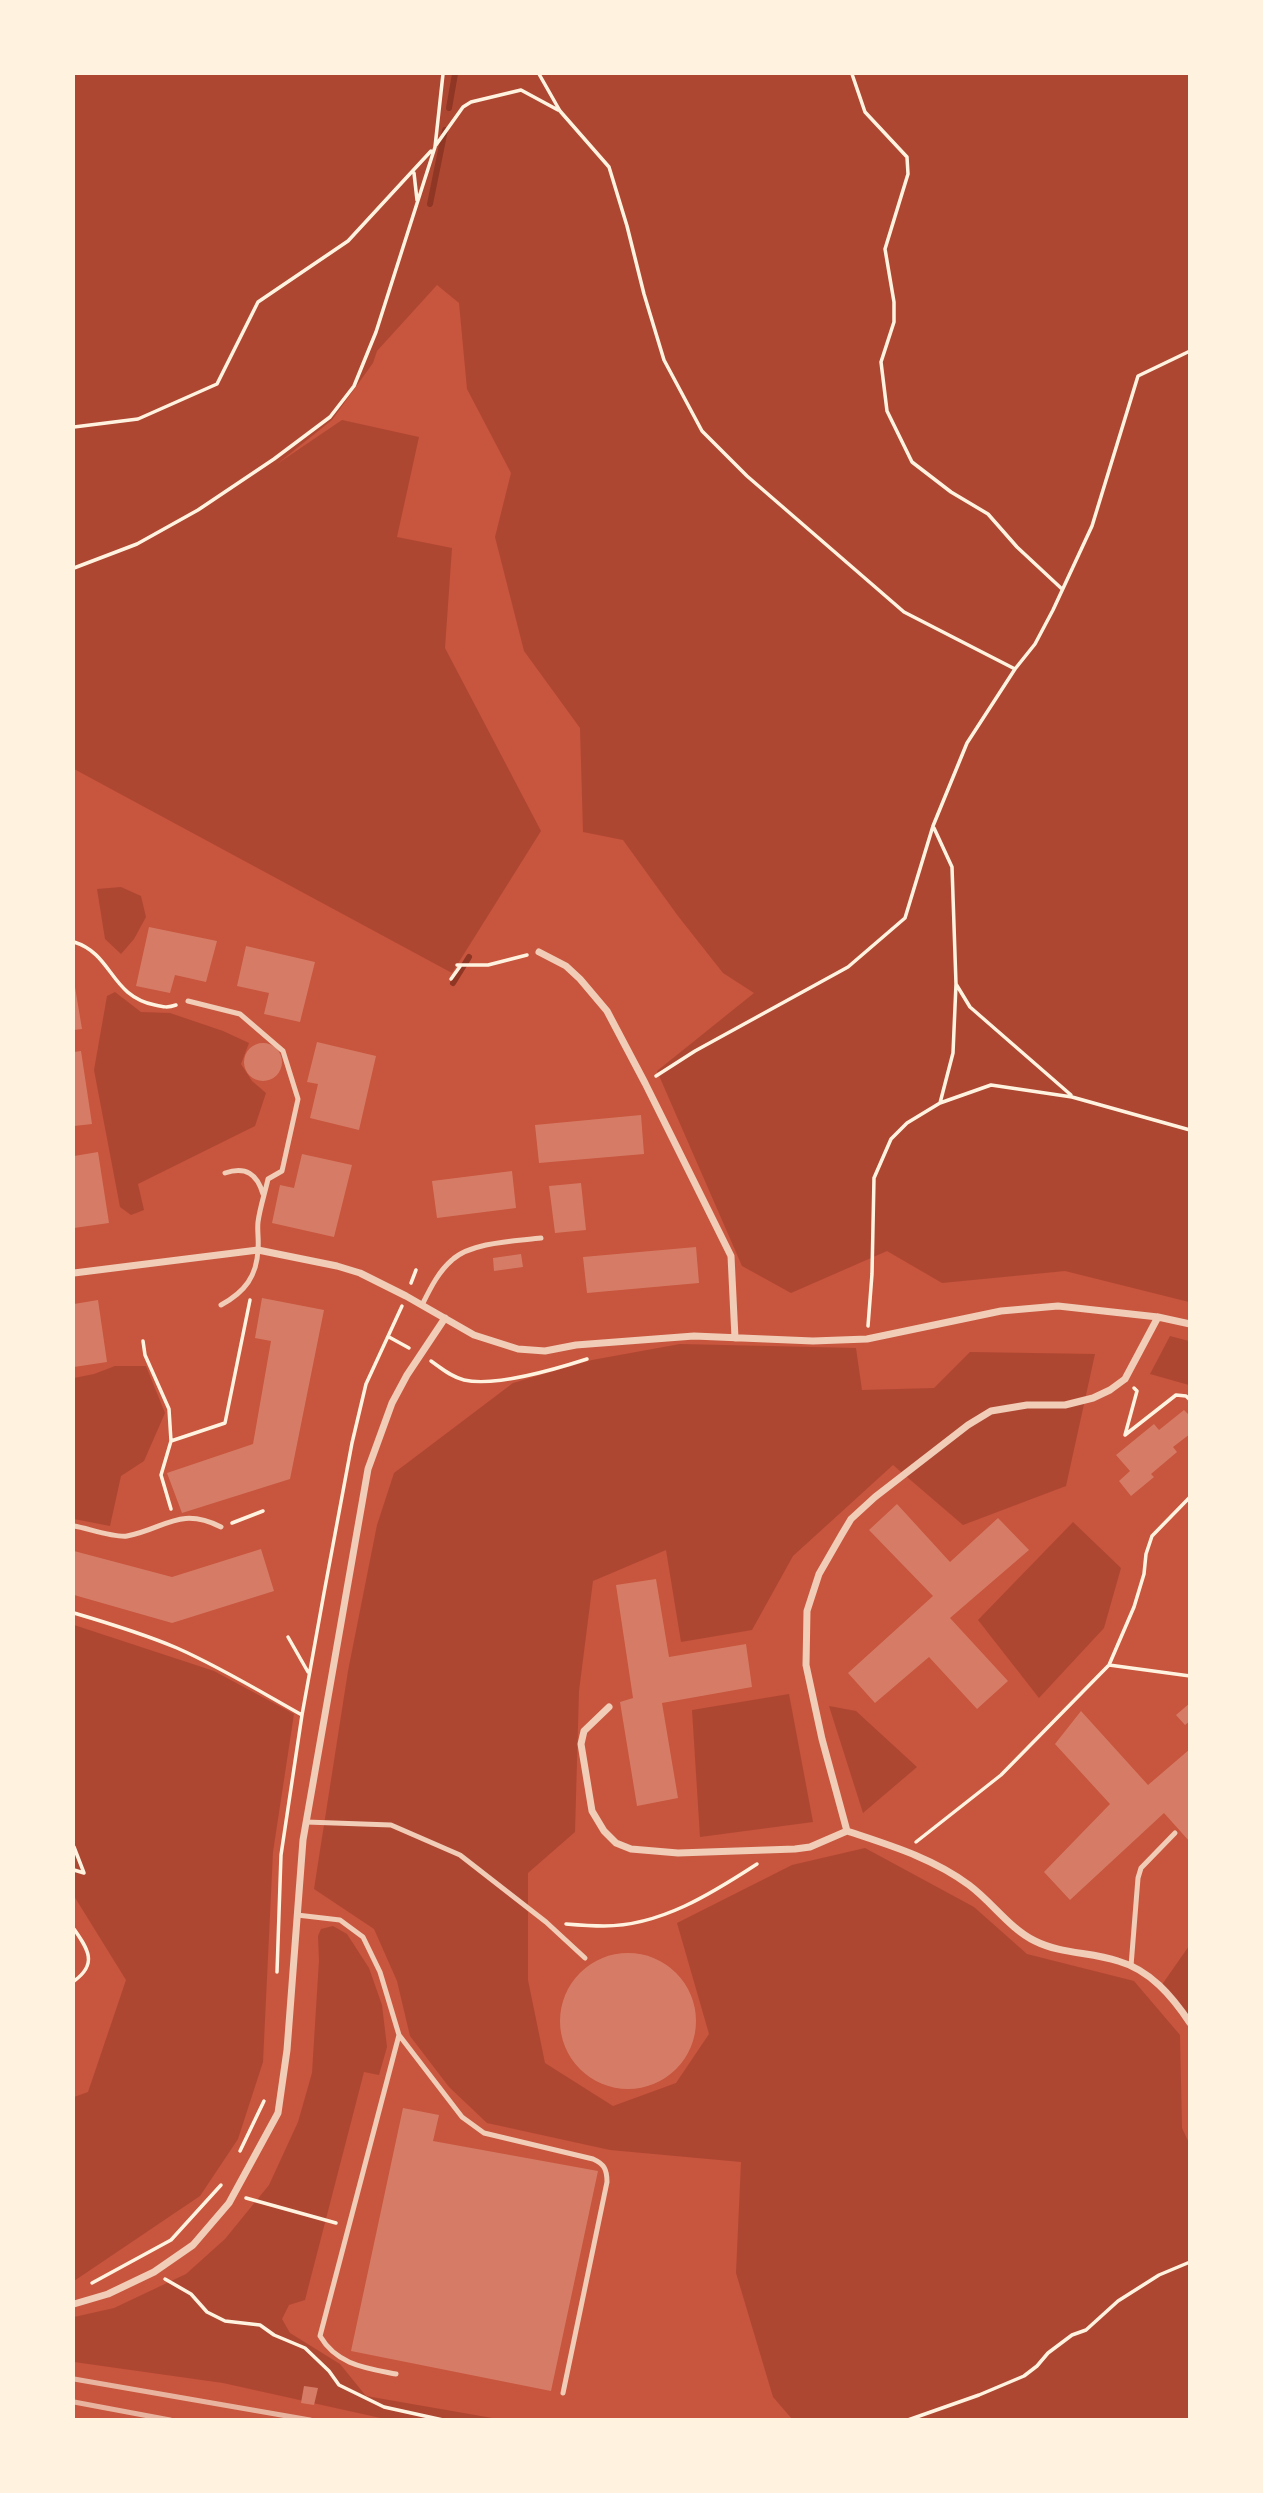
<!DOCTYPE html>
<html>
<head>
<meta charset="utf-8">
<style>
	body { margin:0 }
	#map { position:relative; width:1263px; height:2493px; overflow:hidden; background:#c8553d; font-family:"Roboto Condensed",sans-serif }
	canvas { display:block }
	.frame { position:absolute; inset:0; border:75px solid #fff3e0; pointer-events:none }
</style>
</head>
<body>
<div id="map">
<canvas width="1263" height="2493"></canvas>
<div class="frame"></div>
</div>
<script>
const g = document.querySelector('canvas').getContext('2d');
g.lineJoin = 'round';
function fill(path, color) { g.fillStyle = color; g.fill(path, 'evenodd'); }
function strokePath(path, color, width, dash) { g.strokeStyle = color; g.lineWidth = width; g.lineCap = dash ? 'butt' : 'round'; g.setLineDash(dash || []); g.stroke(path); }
const green = new Path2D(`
	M74,74h1115v1228l-124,-31 -123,12 -55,-32 -96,42 -49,-27 -85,-195 97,-78 -31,-20 -45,-57 -55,-76 -40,-8 -3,-104 -56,-77 -29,-114 16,-64 -44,-84 -8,-86 -22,-18 -60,66 -4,12 -41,57 -55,44 65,-44 77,17 -22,100 55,11 -7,100 96,183 -89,142 -378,-204z
	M121,887l20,9 5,21 -12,22 -13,15 -16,-15 -8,-50z
	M115,992l26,20 29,1 53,18 26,12 -8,21 11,17 14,12 -11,33 -117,58 6,26 -13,5 -11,-8 -26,-137 13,-74z
	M1170,1336l19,5v44l-39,-11z
	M680,1344l176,4 6,42 72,-2 36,-36 125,2 -29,132 -103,39 -70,-60 -100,91 -41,74 -71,12 -15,-92 -73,31 -14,110 -4,141 -47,41v107l17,83 68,43 63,-23 33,-49 -32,-111 115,-58 73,-17 109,59 53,47 107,27 46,54 2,93 8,17 -1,274h-397l-19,-22 -37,-124 5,-111 -131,-12 -123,-27 -38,-36 -39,-51 -13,-55 -23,-52 -60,-40 34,-218 29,-146 17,-52 119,-90 79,-23z
	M115,1366h31l19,47 -21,48 -23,15 -11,50 -36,-7v-141l20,-4z
	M1073,1522l48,46 -17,60 -65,70 -61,-78z
	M74,1625l140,46 80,43 -21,138 -10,210 -25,77 -38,57 -126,85v-184l14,-5 38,-112 -52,-84z
	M789,1694l24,128 -113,15 -8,-127z
	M829,1706l27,5 61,56 -54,46z
	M333,1926l14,8 22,34 13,37 5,42 -8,28 -15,-3 -59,228 -16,5 -7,14 8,14 50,31 26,32 132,23h-113l-162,-36 -149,-21v-45l40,-9 72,-34 39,-35 44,-54 29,-63 14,-49 7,-113 -1,-24 3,-7z
	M1189,1946v77l-28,-37z`);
const stream = new Path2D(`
	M449,108l6,-34
	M430,204l15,-74
	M453,983l16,-26`);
const building = new Path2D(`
	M149,927l68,14 -11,41 -31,-7 -5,18 -34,-7z
	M246,946l69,16 -15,60 -36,-8 5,-21 -32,-7z
	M74,981l8,48 -8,1z
	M317,1042l59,14 -17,74 -49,-12 8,-34 -11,-2z
	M244 1062a19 19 0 1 1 38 0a19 19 0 1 1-38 0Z
	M81,1051l11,73 -18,2v-74z
	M641,1115l3,39 -105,9 -4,-38z
	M98,1152l11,71 -35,5v-72z
	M302,1154l50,11 -18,72 -62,-14 8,-38 14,3z
	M512,1171l4,37 -79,10 -5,-37z
	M581,1183l5,47 -31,3 -6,-47z
	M696,1247l3,36 -112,10 -4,-36z
	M521,1254l2,13 -29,4 -1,-13z
	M262,1298l62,12 -34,169 -108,34 -15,-40 86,-29 18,-103 -16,-3z
	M98,1300l9,62 -33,5v-63z
	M1184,1410l6,6v18l-17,13 4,5 -26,22 3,3 -23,19 -12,-15 11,-10 -14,-16 38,-31 5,6z
	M897,1504l53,58 48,-44 31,32 -79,68 58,63 -31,28 -48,-52 -54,46 -27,-30 85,-77 -64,-66z
	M261,1549l13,42 -102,32 -98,-28v-44l98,26z
	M656,1579l13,78 77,-13 6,43 -90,16 16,95 -41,8 -17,-104 13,-4 -17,-113z
	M1190,1703v18l-5,4 -9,-10z
	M1081,1711l67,74 42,-36v93l-26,-29 -94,87 -26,-28 66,-68 -55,-60z
	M560 2021a68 68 0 1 1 136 0a68 68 0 1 1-136 0Z
	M403,2108l36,7 -6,26 165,30 -47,220 -200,-40z
	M304,2386l14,2 -4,17 -13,-2z`);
const path = new Path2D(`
	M539,74l21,37 49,56 18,59 17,68 20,66 38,71 45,45 157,136 111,57
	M852,74l13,38 42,45 1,17 -23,75 9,53v20l-13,40 6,49 25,51 39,30 37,22 29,33 45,42
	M436,145l27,-38 8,-5 50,-12 37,20
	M414,173l3,27
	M74,427l64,-8 79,-35 41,-82 90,-61 83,-90
	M74,568l63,-24 61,-34 76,-51 56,-42 24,-31 22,-54 59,-185 8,-73
	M934,828l18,39 4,117 14,23 101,88
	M74,942c39,12 36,54 81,63 8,2 13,3 21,0
	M457,965h31l39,-10
	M451,979l10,-14
	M656,1076l39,-25 153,-84 57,-49 28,-92 34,-83 48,-74 20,-25 18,-34 39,-84 46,-150 52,-25
	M940,1103l13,-50 3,-69
	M411,1283l5,-13
	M868,1326l4,-52 2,-96 17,-39 16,-16 33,-20 51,-18 81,12 118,33
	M389,1337l20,11
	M143,1341l2,14 24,54 2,32 -10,34 10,34
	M431,1361c10,7 20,16 33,19 31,7 92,-11 123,-21
	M1134,1388l3,3 -12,44 51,-40 10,1 4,4
	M171,1441l54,-18 25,-123
	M232,1523l31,-12
	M74,1613c34,10 70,21 103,35 43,19 84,44 125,67
	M288,1637l20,35
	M1109,1665l25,-58 10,-33 2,-20 6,-18 38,-39
	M916,1842l85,-67 108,-110 81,11
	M74,1847l10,26
	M74,1870l10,3
	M566,1924c12,1 25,2 38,2 56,0 107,-32 153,-62
	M74,1929c14,20 24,35 0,52
	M277,1972l4,-117 21,-140 22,-122 28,-150 14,-59 36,-78
	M240,2151l24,-50
	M246,2198l90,25
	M165,2279l26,15 16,18 18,9 35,4 14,10 31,13 24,23 10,14 45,22 59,13
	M92,2283l79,-43 50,-55
	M908,2420l71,-25 45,-19 13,-10 11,-13 24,-18 14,-5 32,-29 41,-26 31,-13`);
const service = new Path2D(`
	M188,1001l52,13 43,37 15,48 -16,72 -14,8c-3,14 -8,28 -10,43 -1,9 1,18 0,27 -1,27 -13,43 -37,56
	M225,1173c21,-7 32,1 38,21
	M422,1305c8,-16 16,-33 30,-45 19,-18 64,-19 89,-22
	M74,1526c13,2 41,12 53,10 38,-7 52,-30 94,-9
	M306,1822l85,3 69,30 86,67 39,36
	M297,1915l43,5 23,17 17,35 19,63 -79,301c17,29 46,32 76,38
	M1131,1966l7,-88 3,-10 34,-35
	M399,2035l63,82 22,16 109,26c11,5 14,10 14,23l-44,211`);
const minor = new Path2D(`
	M539,952l27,14 14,13 27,32 38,72 86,173 4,82
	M74,1273l184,-23 79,16 23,7 46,23 68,39 44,14 27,2 31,-6 118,-9 119,5 54,-2 134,-28 57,-5 100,11 32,7
	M1158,1317l-33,62 -15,11 -17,8 -28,7h-38l-36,6 -23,14 -93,72 -24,22 -9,15 -23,40 -12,37 -1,54 16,74 25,92c42,14 86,27 122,54 23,17 41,44 66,56 26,13 56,11 83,20 32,9 54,35 72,62
	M609,1707l-25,24 -3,13 11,67 12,20 12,12 15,6 47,4 117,-4 15,-2 37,-16
	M74,2304l34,-10 46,-22 39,-27 36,-42 49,-90 9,-63 16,-210 65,-371 24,-66 15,-28 38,-57`);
const rail = new Path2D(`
	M74,2379l236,41
	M74,2402l96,18`);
fill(green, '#ae4732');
strokePath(stream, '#8f3625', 6);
fill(building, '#d67c66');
strokePath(path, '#fff3e0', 3.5);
strokePath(service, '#f1ccb7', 5);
strokePath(minor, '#f1ccb7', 7);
strokePath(rail, '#e9b49f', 5);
</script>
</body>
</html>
